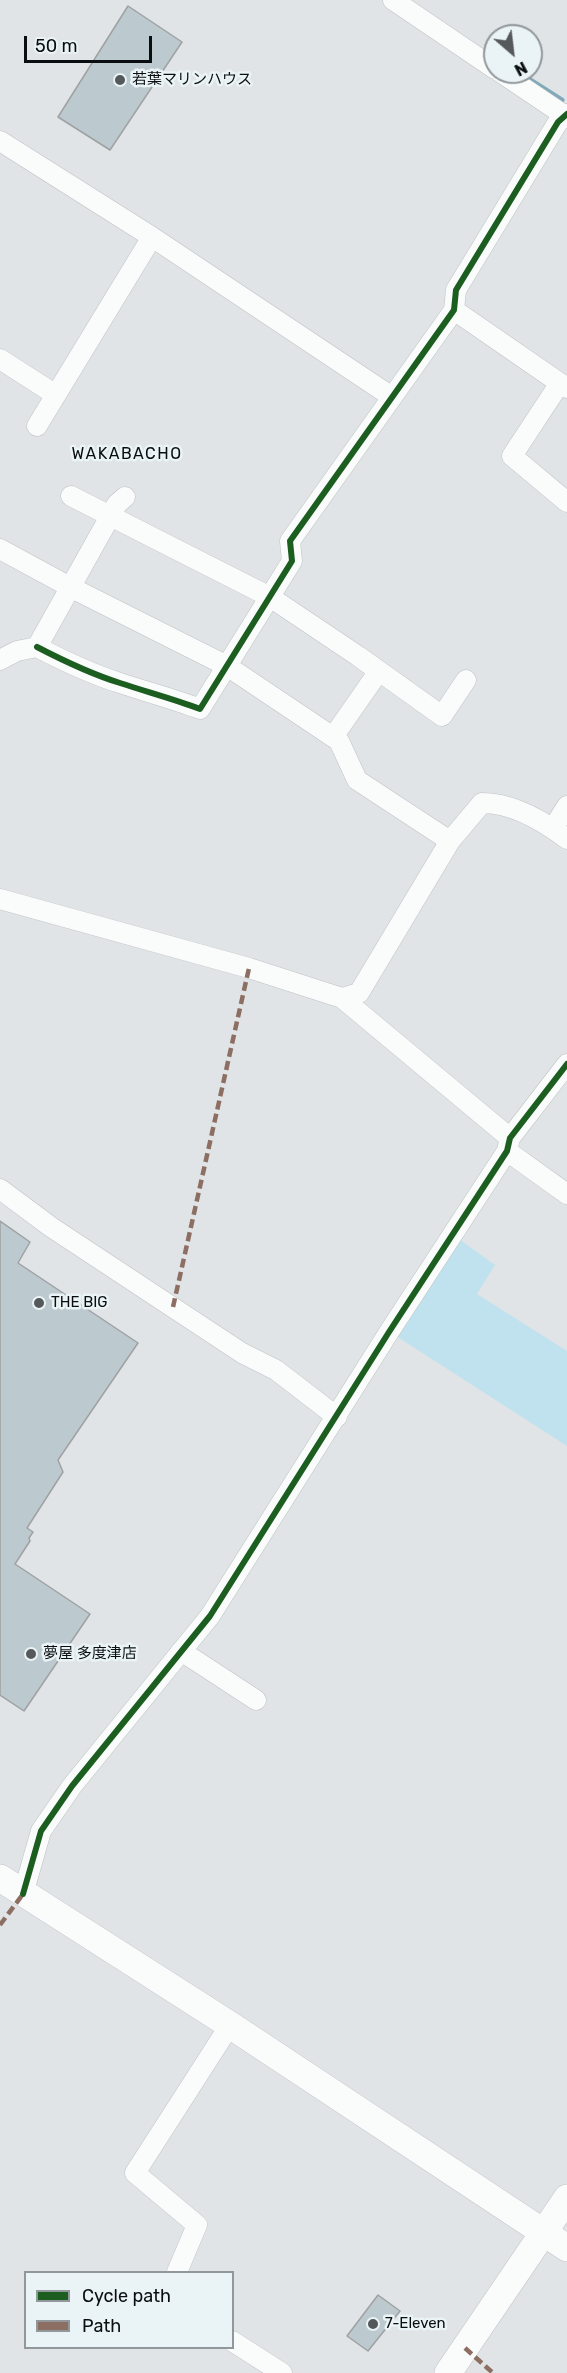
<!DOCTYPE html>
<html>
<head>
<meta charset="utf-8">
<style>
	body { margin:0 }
	#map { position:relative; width:567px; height:2373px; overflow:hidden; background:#e0e4e6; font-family:Rubik,sans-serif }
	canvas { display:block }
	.legend { position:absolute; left:24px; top:2271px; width:210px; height:78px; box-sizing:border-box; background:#eaf3f6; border:2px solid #91979a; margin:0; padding:8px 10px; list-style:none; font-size:18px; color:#0b0e10 }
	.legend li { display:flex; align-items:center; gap:12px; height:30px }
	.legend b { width:30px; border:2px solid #91979a }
	.north { position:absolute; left:483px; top:24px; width:60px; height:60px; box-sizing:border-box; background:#eaf3f6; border:2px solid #91979a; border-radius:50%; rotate:152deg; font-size:16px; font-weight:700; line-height:24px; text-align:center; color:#0b0e10 }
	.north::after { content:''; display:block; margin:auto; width:21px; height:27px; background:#56595b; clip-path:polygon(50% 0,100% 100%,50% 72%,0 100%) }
	.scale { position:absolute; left:24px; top:36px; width:128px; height:27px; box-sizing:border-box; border:3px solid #0b0e10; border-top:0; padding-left:8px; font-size:18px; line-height:21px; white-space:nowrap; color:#0b0e10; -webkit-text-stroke:4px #eaf3f6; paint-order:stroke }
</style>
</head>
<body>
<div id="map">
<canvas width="567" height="2373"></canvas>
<ul class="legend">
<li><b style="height:8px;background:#1b5e20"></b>Cycle path</li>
<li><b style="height:8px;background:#8d6e63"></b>Path</li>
</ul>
<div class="north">N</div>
<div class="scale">50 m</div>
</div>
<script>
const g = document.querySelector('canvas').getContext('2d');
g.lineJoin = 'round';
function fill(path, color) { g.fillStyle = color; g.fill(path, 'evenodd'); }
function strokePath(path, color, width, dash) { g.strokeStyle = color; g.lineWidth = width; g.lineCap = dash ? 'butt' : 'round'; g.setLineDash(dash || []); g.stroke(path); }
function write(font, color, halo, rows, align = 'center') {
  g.font = font + ' Rubik,"Noto Sans JP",sans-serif'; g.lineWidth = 5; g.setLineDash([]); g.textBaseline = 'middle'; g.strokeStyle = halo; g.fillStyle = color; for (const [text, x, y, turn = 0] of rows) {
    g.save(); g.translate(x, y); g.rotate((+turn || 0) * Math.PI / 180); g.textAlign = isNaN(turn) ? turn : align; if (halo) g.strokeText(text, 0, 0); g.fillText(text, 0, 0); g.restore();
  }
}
const green = new Path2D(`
	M459,1239l36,26 -18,29 90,57v95l-171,-110z`);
const stream = new Path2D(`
	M518,72l44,28`);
const building = new Path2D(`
	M128,6l54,36 -72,108 -52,-33z
	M0,1221l30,21 -12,21 120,80 -80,117 5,12 -36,56 6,4 -4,6 1,3 -15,23 75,50 -66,97 -24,-16z
	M378,2295l22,16 -32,40 -21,-15z`);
const street = new Path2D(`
	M393,0l102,69
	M500,72l67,45
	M0,141l152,96 240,160
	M454,310l113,78
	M0,359l56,36
	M560,383l-48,73 55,46
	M37,426l115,-189
	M71,496l199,101 88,59 84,60 24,-36
	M0,549l70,38 157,79 112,75 18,39 93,61
	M37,647c27,14 54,27 83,36 27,9 54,16 80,26l92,-148 -2,-20 164,-231 2,-20 102,-168 9,-8
	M0,660l17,-9 20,-4 80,-143 8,-7
	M333,737l46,-66
	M553,828l14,-22
	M0,899l249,69 93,30 168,140
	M342,998l17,-5 91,-152 32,-38c31,0 60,17 85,36
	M507,1151l60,43
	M0,1189l51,38 191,126 34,17 61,47
	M181,1651l75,49
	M23,1894l18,-63 31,-45 138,-170 179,-284 118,-181 3,-13 57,-74
	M177,2272l20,-47 -62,-52 95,-148
	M232,2341l50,32`);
const secondary = new Path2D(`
	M0,1878l230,147 337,223
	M448,2373l119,-175`);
const quiet = new Path2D(`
	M173,1307l76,-339
	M0,1925l23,-31
	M465,2348l28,25`);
const cycleway = new Path2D(`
	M37,647c27,14 54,27 83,36 27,9 54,16 80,26l92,-148 -2,-20 164,-231 2,-20 102,-168 9,-8
	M23,1894l18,-63 31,-45 138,-170 179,-284 118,-181 3,-13 57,-74`);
const markers = [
	[120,80,6,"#56595b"],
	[39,1303,6,"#56595b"],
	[31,1654,6,"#56595b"],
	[373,2324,6,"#56595b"]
];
const poiNames = [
	["若葉マリンハウス",132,80],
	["THE BIG",51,1303],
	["夢屋 多度津店",43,1654],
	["7-Eleven",385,2324]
];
const neighbourhoodNames = [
	["WAKABACHO",127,454]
];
fill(green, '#c0e1ee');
strokePath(stream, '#7ea9b8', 5);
fill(building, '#bccacf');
strokePath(building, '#9fa1a3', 1.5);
strokePath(street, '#bfc2c4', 21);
strokePath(secondary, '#bfc2c4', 28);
strokePath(street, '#fafbfb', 20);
strokePath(secondary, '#fafbfb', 27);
strokePath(quiet, '#8d6e63', 4.5, [9, 4.5]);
strokePath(cycleway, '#1b5e20', 6);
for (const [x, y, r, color] of markers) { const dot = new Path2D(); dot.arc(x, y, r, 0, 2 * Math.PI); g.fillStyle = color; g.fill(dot); strokePath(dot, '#eaf3f6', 2); }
write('15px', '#0b0e10', '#eaf3f6', poiNames, 'left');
g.letterSpacing = '1.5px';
write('16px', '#0b0e10', '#eaf3f6', neighbourhoodNames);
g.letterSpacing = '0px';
</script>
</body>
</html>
